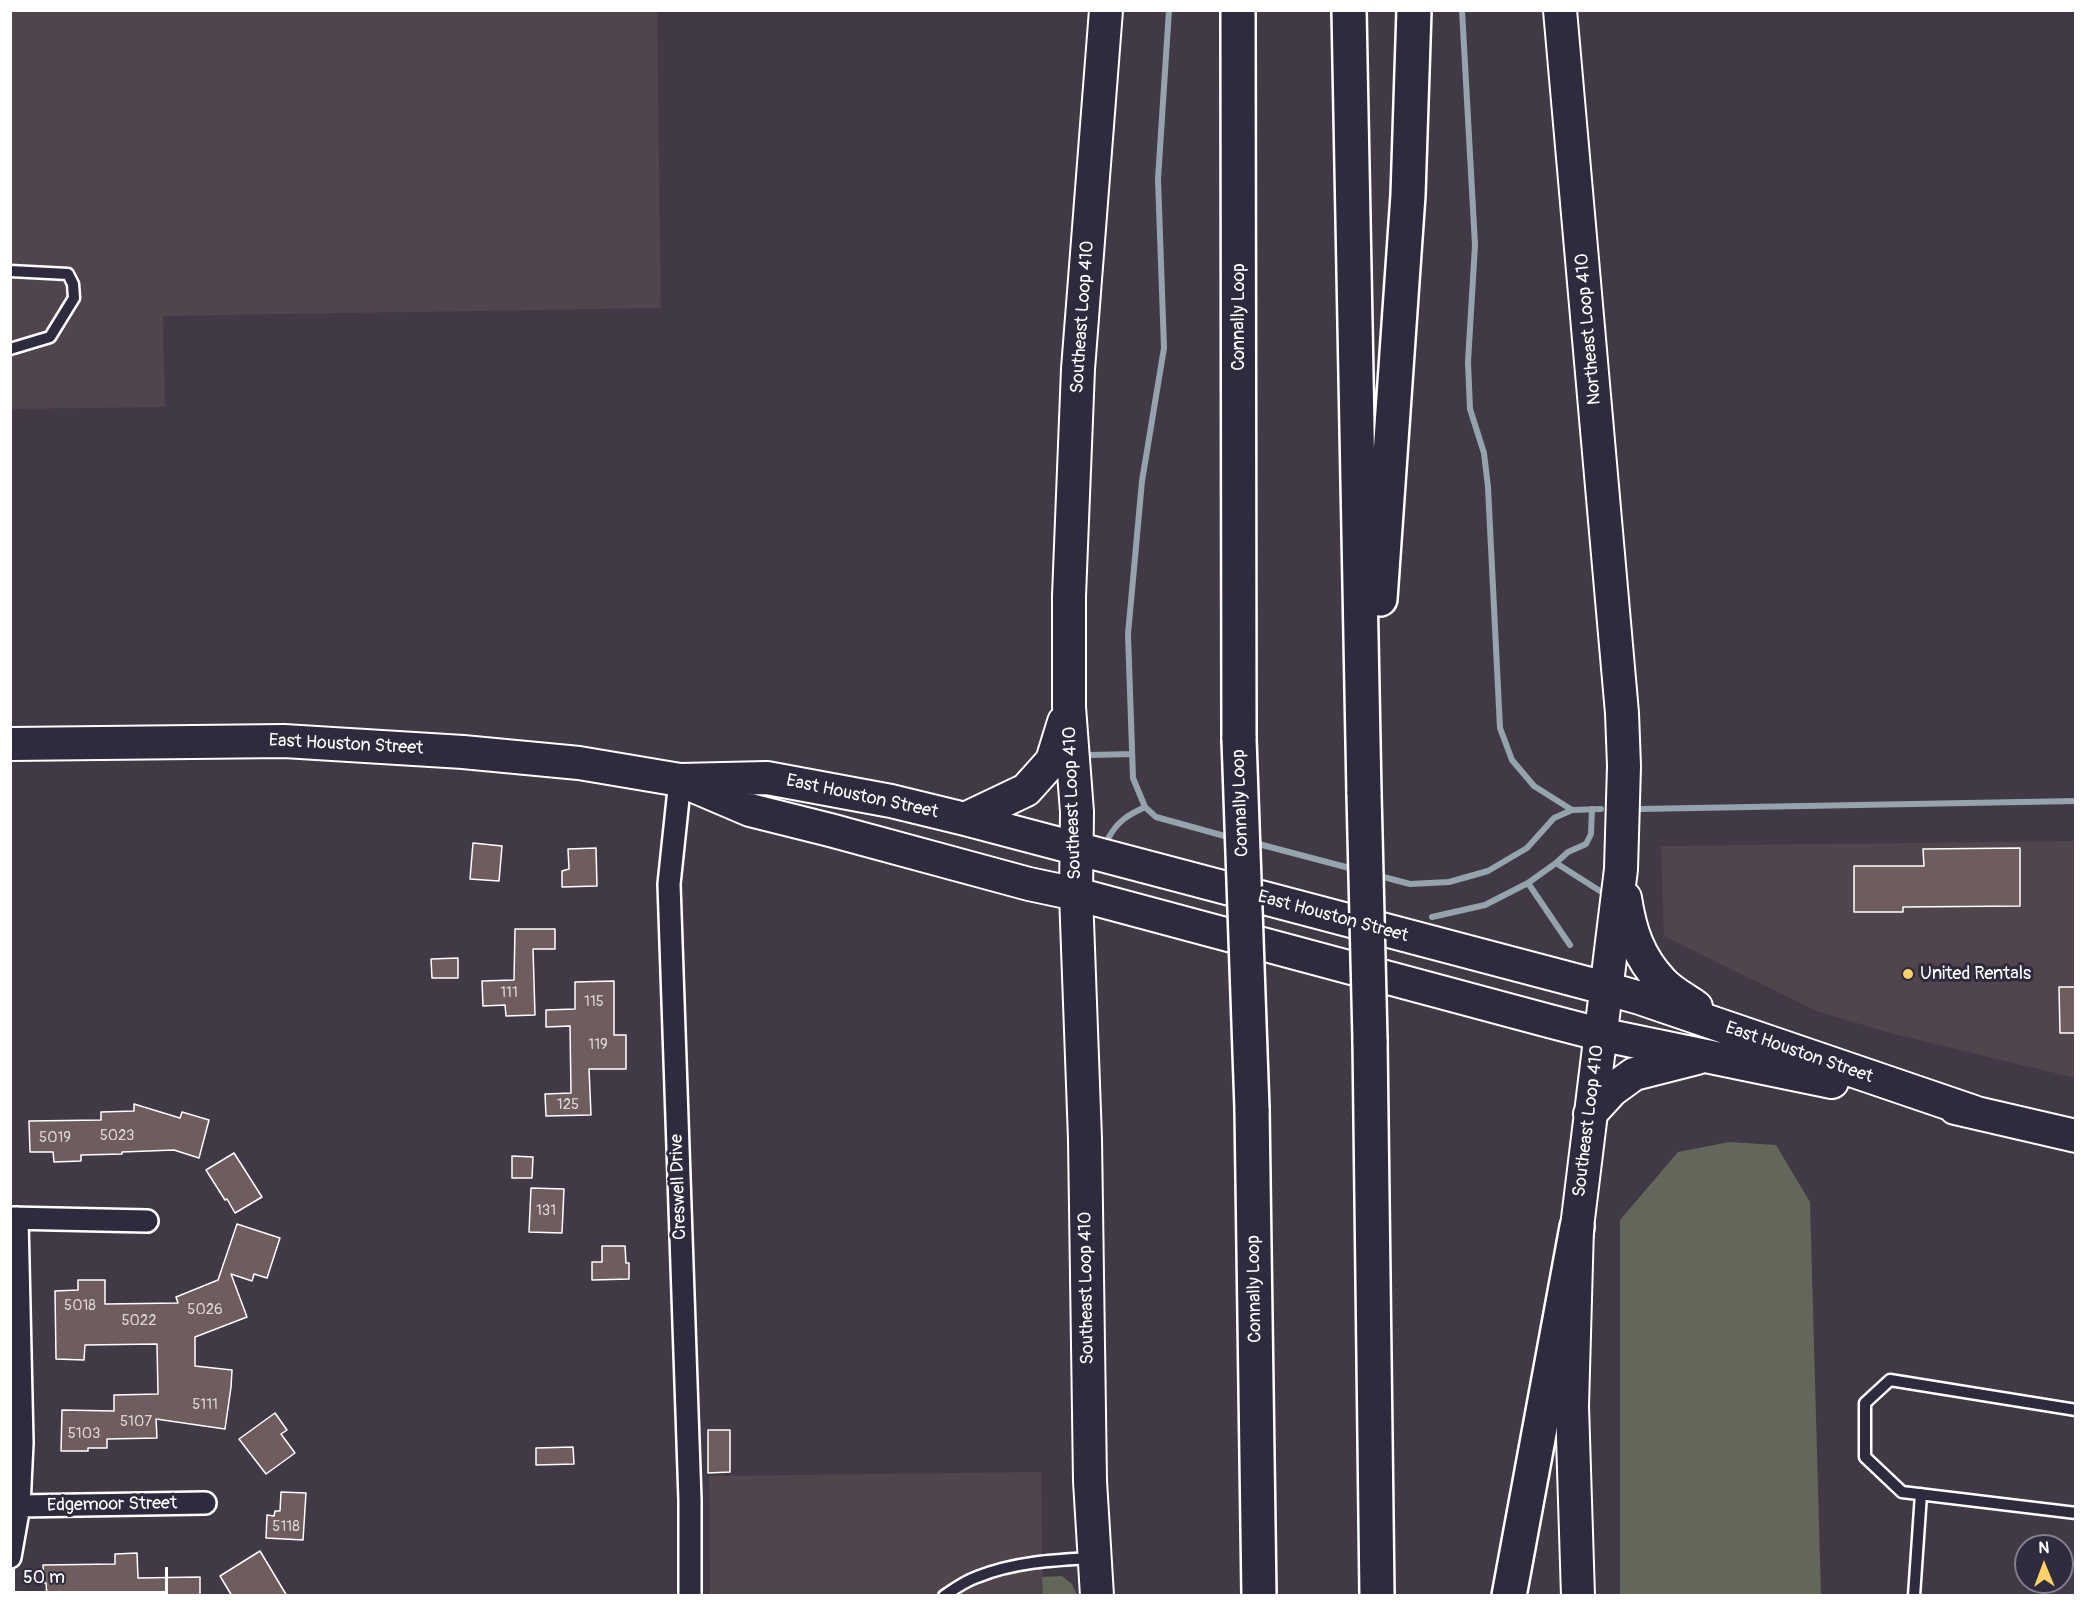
<!DOCTYPE html>
<html>
<head>
<meta charset="utf-8">
<style>
	body { margin:0 }
	#map { position:relative; width:2086px; height:1606px; overflow:hidden; background:#423946; font-family:Pangolin,sans-serif }
	canvas { display:block }
	.frame { position:absolute; inset:0; border:12px solid #fff; pointer-events:none }
	.north { position:absolute; left:2014px; top:1534px; width:60px; height:60px; box-sizing:border-box; background:#2f2a3d; border:2px solid #827f8b; border-radius:50%; rotate:359deg; font-size:16px; font-weight:700; line-height:24px; text-align:center; color:#fff }
	.north::after { content:''; display:block; margin:auto; width:21px; height:27px; background:#ffd166; clip-path:polygon(50% 0,100% 100%,50% 72%,0 100%) }
	.scale { position:absolute; left:12px; top:1567px; width:156px; height:27px; box-sizing:border-box; border:3px solid #fff; border-top:0; padding-left:8px; font-size:18px; line-height:21px; white-space:nowrap; color:#fff; -webkit-text-stroke:4px #2f2a3d; paint-order:stroke }
</style>
</head>
<body>
<div id="map">
<canvas width="2086" height="1606"></canvas>
<div class="frame"></div>
<div class="north">N</div>
<div class="scale">50 m</div>
</div>
<script>
const g = document.querySelector('canvas').getContext('2d');
g.lineJoin = 'round';
function fill(path, color) { g.fillStyle = color; g.fill(path, 'evenodd'); }
function strokePath(path, color, width, dash) { g.strokeStyle = color; g.lineWidth = width; g.lineCap = dash ? 'butt' : 'round'; g.setLineDash(dash || []); g.stroke(path); }
function write(font, color, halo, rows, align = 'center') {
  g.font = font + ' Pangolin,sans-serif'; g.lineWidth = 6; g.setLineDash([]); g.textBaseline = 'middle'; g.strokeStyle = halo; g.fillStyle = color; for (const [text, x, y, turn = 0] of rows) {
    g.save(); g.translate(x, y); g.rotate((+turn || 0) * Math.PI / 180); g.textAlign = isNaN(turn) ? turn : align; if (halo) g.strokeText(text, 0, 0); g.fillText(text, 0, 0); g.restore();
  }
}
const built = new Path2D(`
	M10,11h647l4,297 -498,8 2,91 -154,2z
	M2075,841v237l-181,-44 -78,-23 -152,-75 -3,-90z
	M1041,1472l2,123h-333l-1,-119z`);
const green = new Path2D(`
	M1729,1142l47,3 34,57 11,393h-201v-375l58,-68z
	M1062,1576l10,8 5,11h-34l-1,-18z`);
const stream = new Path2D(`
	M1169,10l-11,169 6,169 -22,133 -14,153 5,144 12,29 11,10 76,21
	M1462,10l13,235 -7,117 2,47 14,44 4,34 12,241 12,32 22,26 38,24
	M1089,755l43,-1
	M1640,809l436,-8
	M1109,837c9,-16 19,-22 36,-30
	M1251,842l106,28
	M1556,863l44,28
	M1376,875l34,9 39,-2 39,-11 39,-23 27,-30 18,-8 29,-1
	M1528,883l42,62
	M1432,917l53,-12 43,-22 28,-20 12,-11 18,-8 5,-10 1,-25`);
const building = new Path2D(`
	M473,843l29,3 -3,35 -29,-2z
	M596,848l1,38 -35,1v-16l7,-2 -1,-20z
	M2020,848v58l-117,1v5h-49v-46h70l-1,-17z
	M515,929h40v20h-22l2,66 -29,1 -1,-11 -22,1 -1,-25 32,-1z
	M458,958v20h-26l-1,-19z
	M614,981v54h12v34h-37l2,46 -45,1 -1,-22 26,-1 -1,-67 -24,1v-17l29,-1v-27z
	M2059,987h17v46h-16z
	M134,1104l46,14 2,-6 27,8 -10,38 -25,-8 -52,2v2l-41,1v6l-27,1 -1,-10h-23l-1,-31 72,-1v-8l33,-1z
	M234,1153l28,44 -27,16 -8,-14 -2,1 -19,-30z
	M512,1156l21,1 -1,21h-20z
	M531,1188l33,1 -2,44 -33,-1z
	M237,1224l43,14 -13,40 -13,-4 -2,7 -21,-7 16,43 -52,20v29l37,4 -1,17 -6,42 -69,-10 1,19 -50,1v9h-19v3h-27l1,-41 52,1v-16l44,-1 -1,-50 -72,1 -1,15 -28,-1 -1,-68 23,-1v-10h27v24l73,-1 -2,-6 42,-17z
	M602,1246h23l1,17h3v16l-37,1v-18h10z
	M275,1413l12,17 -6,4 14,19 -29,21 -27,-35z
	M708,1430h22v42l-22,1z
	M573,1447l1,17 -38,1v-17z
	M281,1492l25,1 -3,47 -37,-2 1,-23 7,1 1,-5h5z
	M260,1551l27,45h-55l-12,-20z
	M137,1553l1,25 62,-1v19h-153l-1,-13h-2l-1,-18 72,-1v-10z`);
const lane = new Path2D(`
	M10,271l58,3 5,10 1,14 -24,39 -40,12
	M2076,1410l-186,-30 -25,23v54l37,35 174,21
	M944,1596c10,-7 21,-15 33,-19 37,-15 76,-17 116,-19
	M1914,1596l7,-102`);
const street = new Path2D(`
	M680,780l-11,104 21,616v96
	M10,1218l137,3
	M19,1506l186,-3
	M10,1557l9,-51 3,-63 -5,-225`);
const secondary = new Path2D(`
	M1560,10l62,703 2,53 -3,103 -44,358 -5,179 6,190
	M10,744l274,-3 179,11 116,11 101,17 87,-2 124,23 74,18 640,169 35,10 334,114
	M689,784l61,26 80,20 199,54 47,10 473,127 50,13 233,48
	M965,819l61,-29 26,-29 12,-39
	M1625,898c5,32 13,59 37,84 9,10 23,17 34,25
	M1955,1108l121,28
	M1590,1114l22,-24 22,-16 63,-16
	M1097,1596l-7,-115 -5,-342 -9,-245 1,-82 -8,-105v-111l9,-227 28,-359`);
const highway = new Path2D(`
	M1238,10l1,729
	M1349,10l15,784
	M1380,599l28,-404 6,-185
	M1370,1040l7,556
	M1252,1109l7,487
	M1509,1596l68,-369`);
const highwayBridge = new Path2D(`
	M1239,739l13,370
	M1364,794l6,246`);
const markers = [
	[1908,974,6,"#ffd166"]
];
const numberNames = [
	["111",509,993],
	["115",594,1002],
	["119",598,1045],
	["125",568,1105],
	["5023",117,1136],
	["5019",55,1138],
	["131",546,1211],
	["5018",80,1306],
	["5026",205,1310],
	["5022",139,1321],
	["5111",205,1405],
	["5107",136,1422],
	["5103",84,1434],
	["5118",286,1527]
];
const streetNames = [
	["Southeast Loop 410",1083,317,-86],
	["Connally Loop",1239,317,-90],
	["Northeast Loop 410",1589,329,-95],
	["East Houston Street",346,745,3],
	["East Houston Street",862,797,12],
	["Southeast Loop 410",1073,803,-92],
	["Connally Loop",1241,803,-92],
	["East Houston Street",1333,917,15],
	["East Houston Street",1799,1053,19],
	["Southeast Loop 410",1589,1121,-83],
	["Creswell Drive",679,1187,-92],
	["Southeast Loop 410",1087,1288,-91],
	["Connally Loop",1255,1289,-91],
	["Edgemoor Street",112,1505,-1]
];
const poiNames = [
	["United Rentals",1920,974]
];
fill(built, '#50444d');
fill(green, '#636759');
strokePath(stream, '#94a3ad', 6);
fill(building, '#6f5c5c');
strokePath(building, '#fff', 1.5);
strokePath(lane, '#fff', 15);
strokePath(street, '#fff', 26);
strokePath(secondary, '#fff', 36);
strokePath(highway, '#fff', 38);
strokePath(lane, '#2f2a3d', 10);
strokePath(street, '#2f2a3d', 21);
strokePath(secondary, '#2f2a3d', 32);
strokePath(highway, '#2f2a3d', 33);
strokePath(highwayBridge, '#fff', 38, []);
strokePath(highwayBridge, '#2f2a3d', 33);
for (const [x, y, r, color] of markers) { const dot = new Path2D(); dot.arc(x, y, r, 0, 2 * Math.PI); g.fillStyle = color; g.fill(dot); strokePath(dot, '#2f2a3d', 2); }
write('15px', '#dbd6d6', null, numberNames);
write('18px', '#fff', '#2f2a3d', streetNames);
write('18px', '#fff', '#2f2a3d', poiNames, 'left');
</script>
</body>
</html>
